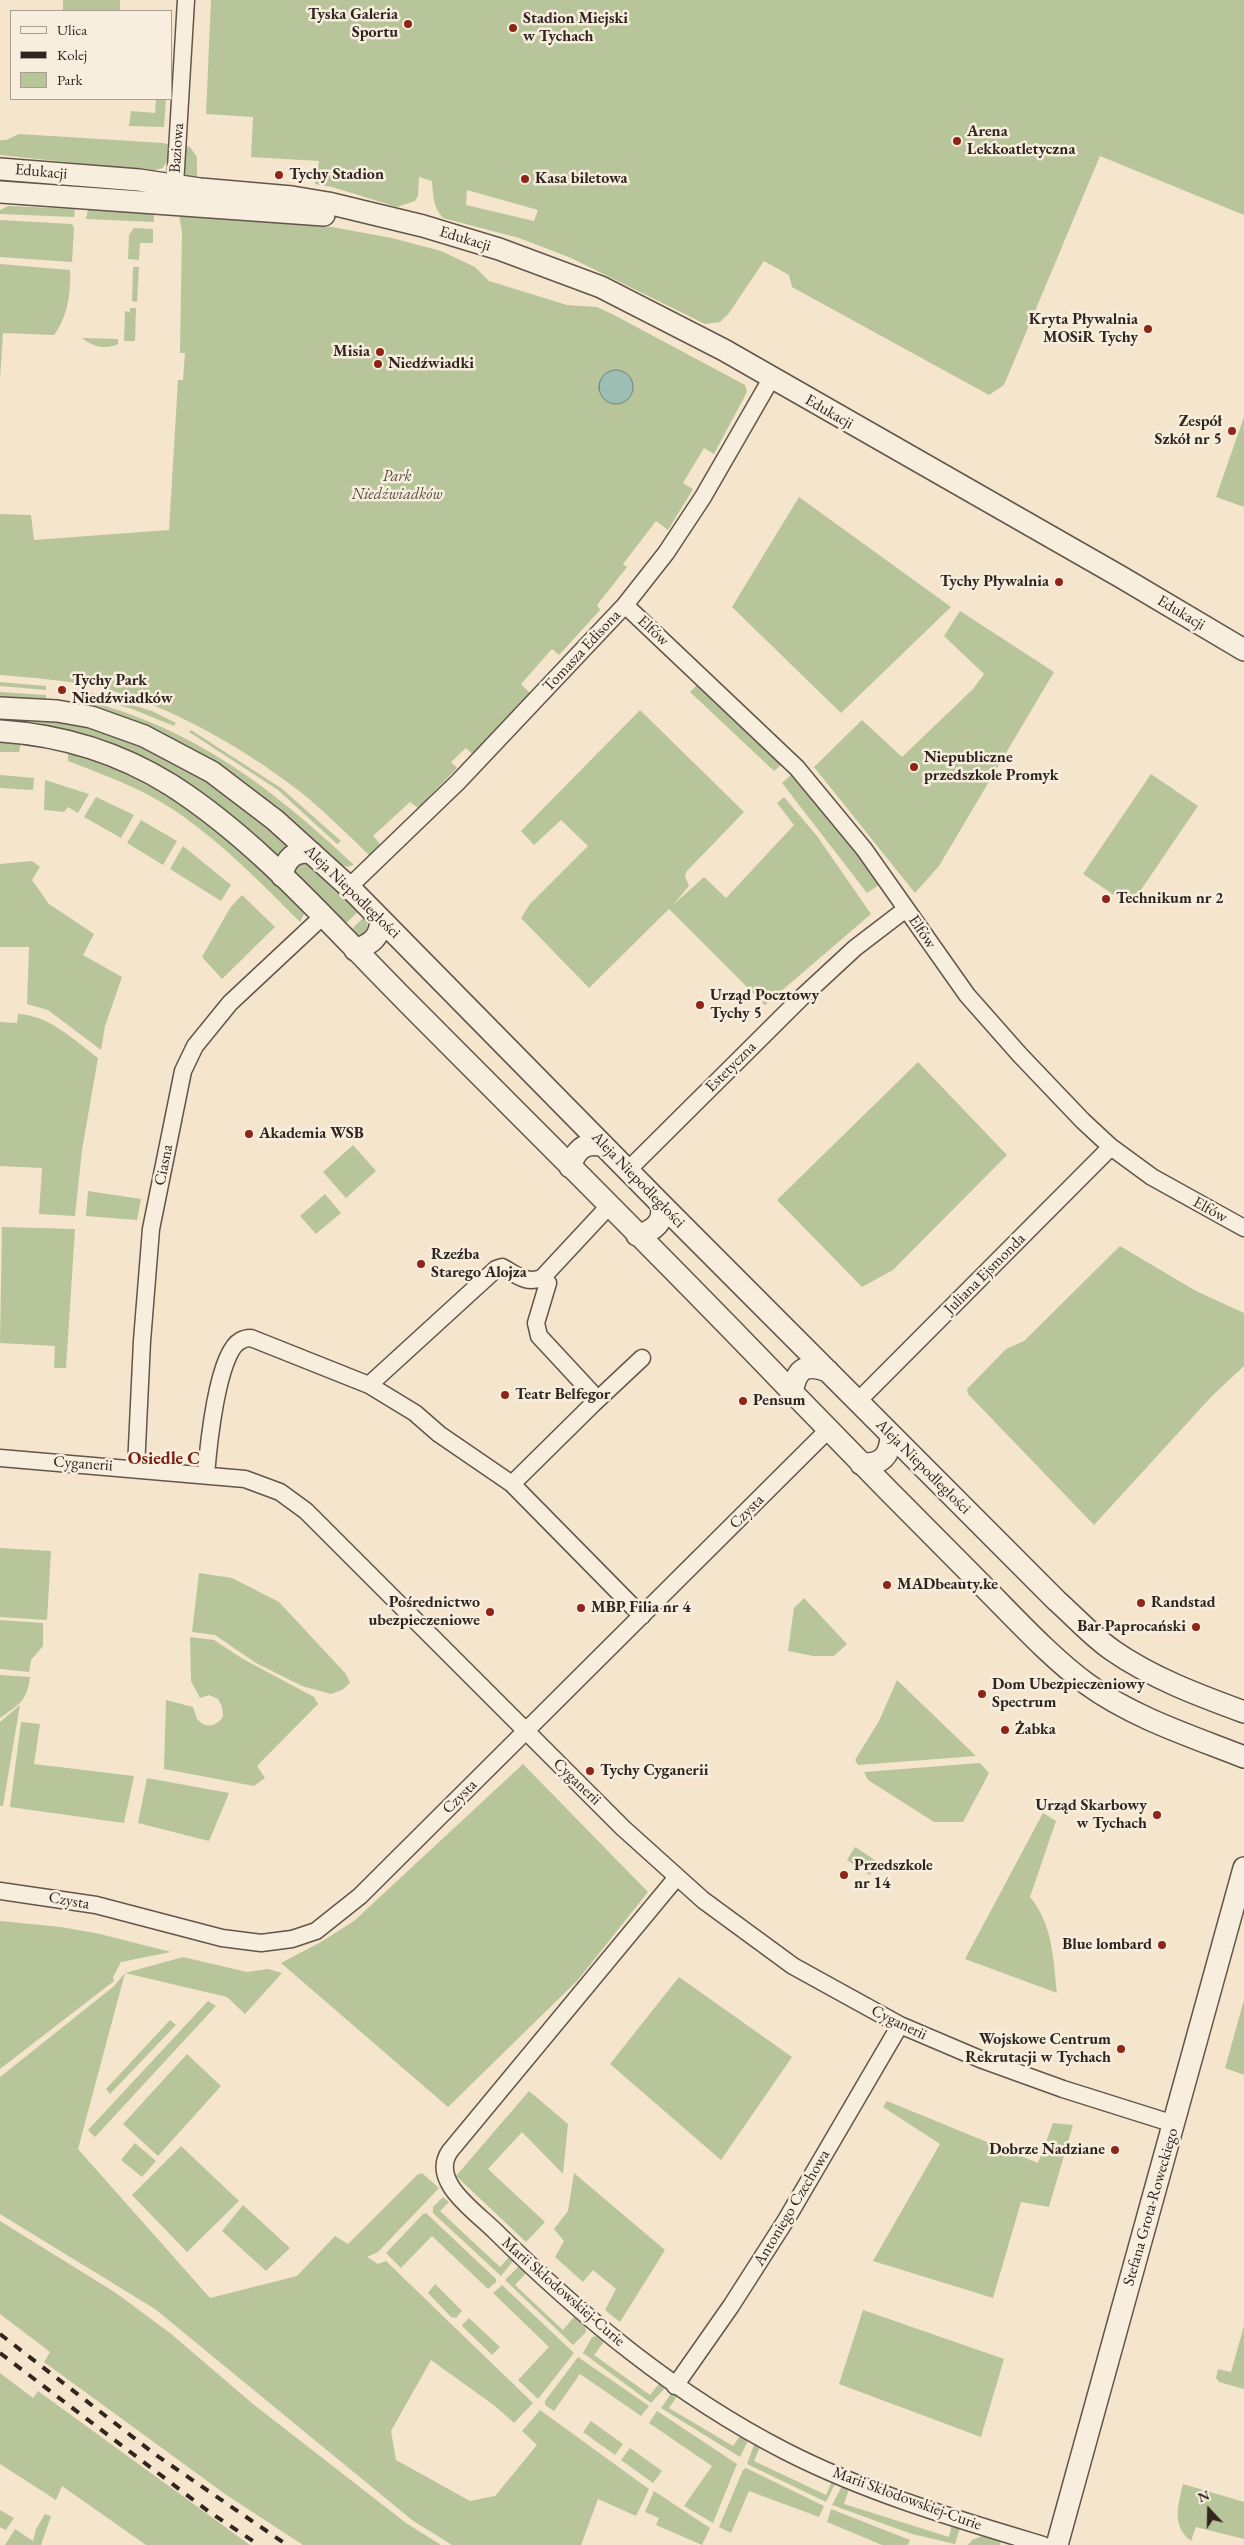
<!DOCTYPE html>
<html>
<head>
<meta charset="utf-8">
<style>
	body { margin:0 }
	#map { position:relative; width:1244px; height:2545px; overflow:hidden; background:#f5e5cc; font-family:"EB Garamond",serif }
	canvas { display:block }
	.legend { position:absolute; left:10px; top:10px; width:162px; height:90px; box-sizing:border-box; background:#f8eede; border:1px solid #a89e92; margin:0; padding:6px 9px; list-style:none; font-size:15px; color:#312520 }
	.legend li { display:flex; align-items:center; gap:10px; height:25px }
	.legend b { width:25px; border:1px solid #a89e92 }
	.north { position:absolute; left:1184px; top:2485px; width:50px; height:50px; -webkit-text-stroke:4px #f8eede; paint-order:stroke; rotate:339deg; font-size:14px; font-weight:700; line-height:20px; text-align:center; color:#312520 }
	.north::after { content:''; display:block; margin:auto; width:18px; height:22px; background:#312520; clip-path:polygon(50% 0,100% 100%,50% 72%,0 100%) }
</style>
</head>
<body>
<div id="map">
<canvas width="1244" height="2545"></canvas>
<ul class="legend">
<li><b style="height:6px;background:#f8eede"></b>Ulica</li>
<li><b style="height:6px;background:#312520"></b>Kolej</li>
<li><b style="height:14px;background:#b8c59a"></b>Park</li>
</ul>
<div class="north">N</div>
</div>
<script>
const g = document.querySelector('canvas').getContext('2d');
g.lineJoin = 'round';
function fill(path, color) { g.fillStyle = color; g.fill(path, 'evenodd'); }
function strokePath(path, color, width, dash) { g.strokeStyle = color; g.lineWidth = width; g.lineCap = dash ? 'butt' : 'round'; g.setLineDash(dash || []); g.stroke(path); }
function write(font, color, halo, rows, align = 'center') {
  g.font = font + ' "EB Garamond",serif'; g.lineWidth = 5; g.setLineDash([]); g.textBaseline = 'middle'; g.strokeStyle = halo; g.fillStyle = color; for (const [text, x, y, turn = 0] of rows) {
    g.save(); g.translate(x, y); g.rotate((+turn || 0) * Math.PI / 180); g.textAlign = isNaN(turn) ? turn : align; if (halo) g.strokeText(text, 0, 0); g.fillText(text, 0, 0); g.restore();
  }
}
const green = new Path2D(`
	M63,0h57v11h-57z
	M211,0h1033v215l-144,-59 -96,229 -15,10 -197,-108 -3,-12 -25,-14 -35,52 -9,9 -15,2 -134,-66 -52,-20 -76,-20c-10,-11 -10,-23 -11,-37l-13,-4 -1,19 -3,5 -18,6 -65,-20 -17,-3 4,-23 -68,-4 2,-40 -47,-3zM467,190l71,20 -4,11 -68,-16z
	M156,99h10l-2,28 -35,-1 2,-15 24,2z
	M19,134l144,9 7,2 -1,12 -6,11 -12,3 -151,-16v-15h6z
	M186,146l4,1 7,10v24l-7,1 -6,-11z
	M8,206l67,3 -1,8 -74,-3v-4z
	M93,209l57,4 4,2v7l-68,-3 2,-9z
	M179,215l153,12 60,11 49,13 34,16 14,14 78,24 30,2 17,8 131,70 2,7 -33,62 -10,-6 -21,35 10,6 -25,41 -12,-9 -33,43 4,3 -30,38 3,5 -41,45 -7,-6 -31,35 9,9 -58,61 -6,-6 -15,14 6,6 -39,40 -8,-6 -37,34 7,8 -11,11c-20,-19 -40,-39 -61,-57 -54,-44 -139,-94 -207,-110 -33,-8 -67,-10 -101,-13v-161l31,1 3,25 135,-10 9,-150h5l2,-27h-5l2,-121z
	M0,220l72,4 2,4 -2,34 -72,-5z
	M134,228l19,1v14h-13l-1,17 -11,-1 1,-24z
	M0,264l70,6c1,23 -2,46 -16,65l-51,-2 -3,47z
	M133,267h6l-2,35 -5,-1z
	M130,308h6l-1,33h-11l1,-30 5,1z
	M82,338l36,1v5c-14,6 -24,3 -36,-6z
	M1244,417v90l-28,-10z
	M799,497l152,110 -110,106 -109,-106z
	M960,611l94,61 -115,194 -24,27 -101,-126 48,-47 40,37 71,-68 11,-15 -40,-38z
	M0,682l46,4v4l-46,-4z
	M697,685l84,80 -7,6 -84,-79z
	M86,691l66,20 24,12 -2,3 -42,-17 -47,-14z
	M0,692l46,3v6l-46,-3z
	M85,700c112,30 187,88 269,165 -16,7 -29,-14 -39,-24 -67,-62 -141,-114 -231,-134z
	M640,710l104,102 -58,60 -1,4 4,10 -16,19 31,-28 22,21 68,-73 -17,-22 7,-6 33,39 54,78 -106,91 -96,-96 -80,79 -68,-70 9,-14 58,-58 -27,-26 -27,25 -13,-14z
	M0,717l65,6 56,13 71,34 49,33 46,41 -11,12c-23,-19 -45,-43 -70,-60 -61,-43 -131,-70 -206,-74z
	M191,730l90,58 60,53 -4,3 -59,-54 -89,-58z
	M0,740l21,2 -2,10h-19z
	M68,752l57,21 54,30 70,51 53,54 2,6 -4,8c-37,-37 -73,-74 -116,-105 -35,-26 -77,-41 -116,-56z
	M794,772l66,79 19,34 -12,8 -85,-110z
	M1151,774l47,32 -68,100 -47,-32z
	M0,775l34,3 -1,12 -33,-2z
	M45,780l44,14 -11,19 -10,-6 -4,5 -20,-2z
	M96,797l38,18 -13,23 -37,-21z
	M141,820l36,21 -14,24 -36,-22z
	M183,846l48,39 -10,16 -51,-32z
	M32,861l8,6 -8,13 17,24 45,30 -11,21 39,22 -17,49 -4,24 -53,-40 -21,-6 2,-57h-29v-83z
	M301,863l12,2 47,45 -19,18 -47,-55z
	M242,895l33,32 -53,52 -20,-22 28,-49z
	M365,916l3,3c0,10 -4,17 -14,19l-8,-3z
	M18,1014c31,1 56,26 80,44l-16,92 -7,66 -36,-2 3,-46 -42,-2v-144l17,1z
	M918,1062l89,93 -114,115 -31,17 -85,-87z
	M353,1145l23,26 -30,27 -23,-26z
	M88,1191l53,8 -4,21 -51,-4z
	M325,1194l16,19 -25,21 -16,-18z
	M2,1227l73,2 -9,139h-12l1,-22 -55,-3z
	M1120,1246l76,45 48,22v53l-32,30 -118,129 -126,-131 -1,-5 39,-40 18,-8z
	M0,1548l51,3 -4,69 -47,-3z
	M199,1573l33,5 47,24 67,72 4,9 -8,7 -11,4 -29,-8 -46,-23 -41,-28 -23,-3z
	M804,1598l43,46 -13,12h-21l-25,-5 6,-43z
	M0,1620l43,3v23l-12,14 -2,12 -29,-3z
	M190,1637l24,3 29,19 71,38 4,7 -61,62 8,12 -11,8 -90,-17 2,-69 27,7 4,12c9,10 18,8 26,-2l-1,-10 -4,-8 -9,-4 -9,3 -9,-17z
	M0,1675l30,2c-3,25 -11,27 -30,41z
	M897,1680l79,76 -118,9 -3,-5 24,-39z
	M20,1705l-17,101h-3v-84z
	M21,1722l19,2 -6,40 100,12 -10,47 -114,-16z
	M980,1763l9,10 -26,49h-29l-66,-42 -4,-8z
	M523,1764l125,128 -71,89 -129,126 -167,-144 40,-21 33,-21z
	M147,1778l82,15 -20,48 -71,-18z
	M1043,1813l13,8 -26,76c23,28 23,61 27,96l-92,-34z
	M855,1847l23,15 -8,13 -23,-15z
	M0,1921l61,6 39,7 71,18 -50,10 -8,15 1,4 -114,88z
	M183,1957l64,15 21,-3 14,4 -37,41 -18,-17 -102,-24 -47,176 132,149 87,-22 38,-40 13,8 69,-69 5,-2 17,15 -61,64 -11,5 11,7 8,-3 147,142 -19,20 -19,-17 -64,-46 -40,71 5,29 74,41 25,-5 42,-51 -15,-14 18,-21 109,79 -13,27 -38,-17 -17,46h-129l-40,-25 -257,-211 -155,-95v-137l113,-90 12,-14z
	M679,1977l113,80 -71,103 -111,-96z
	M1244,2000v75l-19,-7z
	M208,2001l8,5 -121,131 -7,-7z
	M170,2020l6,5 -66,69 -4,-5z
	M187,2054l34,32 -63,70 -35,-32z
	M529,2091l39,33 -5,50 -41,-42 -34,37 57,53 -19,20 -70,-66z
	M887,2101l151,62 15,-40 20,2 -24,82 -28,-5 -28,96 -120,-37 67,-117 -57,-37z
	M135,2143l21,18 -14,16 -21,-17z
	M181,2146l58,55 -52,51 -55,-57z
	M574,2173l91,77 -45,72 -15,-12 11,-21 -23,-19 -10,12 -28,-25 9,-16 -10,-12 14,-18z
	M443,2197l6,5 -9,9 60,56 10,-11 4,4 -13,16 -68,-63v-6z
	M243,2205l47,43 -24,23 -44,-40z
	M426,2213l70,66v3l-8,7 -56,-53 -31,32 -15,-15 37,-39z
	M0,2221l116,72 54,40 83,71 153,119 35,22h-138l-78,-51 -181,-132 6,-10 -50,-38z
	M520,2265l7,7 -12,13 48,45 11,-13 11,9 1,6 -13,13 -68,-65z
	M435,2284l27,27 -6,7 -5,-1 -23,-24z
	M502,2285l72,68 -36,46 -20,-19 31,-33 -56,-54z
	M863,2310l141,49 -23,78 -142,-53z
	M469,2318l31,29 -8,8 -29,-28 -1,-2z
	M1244,2326v63l-25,-7 -3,-4 2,-9 13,3z
	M597,2336l7,6 -10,13 56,40 11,-14 5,6 -15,16 -68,-50 9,-16z
	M578,2357l71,49 -8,10 -61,-42 -26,37 -9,-6v-4z
	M0,2373l33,25 5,-7 212,154h-104l-84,-59 -6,14 -56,-36z
	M672,2392l6,3 -9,13 64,38 9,-13 5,3 1,5 -8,16 -79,-49z
	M657,2411l80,53 -24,59 -29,-17 28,-40 -63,-43z
	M591,2421l32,23 -8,11 -32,-23z
	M754,2445l6,2 -6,14 72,34 6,-14 3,3 -9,18 -79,-38z
	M630,2448l32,23 -9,12 -32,-23z
	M746,2468l78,38 -5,11 -70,-26 -18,42 -12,-6 24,-57z
	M1183,2484l61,18v37l-48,-12 -5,14c-20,-16 -13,-35 -8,-57z
	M842,2486l7,3 -5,15 105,33 3,-13 8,3 -5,17 -43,-10 -80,-29z
	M654,2491l56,37 -8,17 -46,-20 3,-7 -14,-6z
	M831,2509l79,31 -2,5h-26l-55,-23z
	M0,2510l14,8 -8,12 -6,-3z
	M45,2514l6,2 -10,29h-36l10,-16 18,12 3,-12z
	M982,2536l20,2 -2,7h-32l4,-5z`);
const water = new Path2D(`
	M599 387a17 17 0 1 1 34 0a17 17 0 1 1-34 0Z`);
const minor = new Path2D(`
	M169,194l6,-9 11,-185
	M625,605l172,163 67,81 103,146 53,60 63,66 28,26 41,30 92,51
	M349,887l109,-105 167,-177 41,-52 37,-56 68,-118
	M628,1170l173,-172 54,-50 51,-39
	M369,1385l127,-116 6,-2c15,8 24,17 40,11l67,-72
	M858,1401l253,-254
	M593,1404l49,-46
	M0,1458l245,21 35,13 26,19 317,317 80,72 90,66 107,59 80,34 83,30 111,35
	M136,1468l6,-127 9,-112 32,-158 12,-25 35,-43 92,-86
	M206,1475c2,-25 11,-122 34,-134 3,-2 8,-3 11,-3l118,47 46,28 24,21 73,50 130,132
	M512,1484l81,-80 1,-6 -3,-6 -52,-56 -3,-13 12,-40
	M677,1877l-227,274c-21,30 25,60 45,80 87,86 181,164 290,220 82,42 171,68 258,94
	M0,1891l96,14 126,33 39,5 31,-4 24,-8 44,-35 468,-466
	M675,2386l56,-80 55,-86 114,-195`);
const tertiary = new Path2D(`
	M0,169l139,11 61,9 92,8 36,6 95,23 76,23 102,38 123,63 397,227 123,73
	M0,192l324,23
	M0,708l57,3 34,6 53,19 68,36 63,48 74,67 311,316 397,398c18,16 35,35 55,49 40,28 86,45 132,62
	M0,731c61,4 118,21 171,54 88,56 162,143 236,217 129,130 261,260 388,393 61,63 122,125 185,188 33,33 70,74 107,101 47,34 104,52 157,73
	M282,876c3,-17 13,-27 30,-23
	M355,950c16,-6 25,-12 26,-30
	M570,1167c6,-18 15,-26 34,-21
	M637,1235c16,-3 30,-14 23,-32
	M792,1392c5,-24 13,-29 36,-21
	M861,1464c20,1 29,-7 30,-28
	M1057,2545l187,-677`);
const rail = new Path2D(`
	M0,2334l156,121 131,90
	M0,2353l208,158 51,34`);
const markers = [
	[408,24,5,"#8f2418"],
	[513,28,5,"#8f2418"],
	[957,141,5,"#8f2418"],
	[279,175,5,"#8f2418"],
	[525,179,5,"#8f2418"],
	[1148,329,5,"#8f2418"],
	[380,352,5,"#8f2418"],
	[378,364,5,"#8f2418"],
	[1232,431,5,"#8f2418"],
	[1059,582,5,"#8f2418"],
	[62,690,5,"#8f2418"],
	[914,767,5,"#8f2418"],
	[1106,899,5,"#8f2418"],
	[700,1005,5,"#8f2418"],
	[249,1134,5,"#8f2418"],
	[421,1264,5,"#8f2418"],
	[505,1395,5,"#8f2418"],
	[743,1401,5,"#8f2418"],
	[887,1585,5,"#8f2418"],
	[1141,1603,5,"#8f2418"],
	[581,1608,5,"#8f2418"],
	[490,1612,5,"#8f2418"],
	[1196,1627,5,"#8f2418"],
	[982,1694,5,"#8f2418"],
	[1005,1730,5,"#8f2418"],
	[590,1771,5,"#8f2418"],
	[1157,1815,5,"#8f2418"],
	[844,1875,5,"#8f2418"],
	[1162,1945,5,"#8f2418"],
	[1121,2049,5,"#8f2418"],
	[1115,2150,5,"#8f2418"]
];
const poiNames = [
	["Tyska Galeria",398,15,"right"],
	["Sportu",398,33,"right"],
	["Stadion Miejski",523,19],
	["w Tychach",523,37],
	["Arena",967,132],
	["Lekkoatletyczna",967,150],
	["Tychy Stadion",289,175],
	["Kasa biletowa",535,179],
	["Kryta Pływalnia",1138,320,"right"],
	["MOSiR Tychy",1138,338,"right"],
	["Misia",370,352,"right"],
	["Niedźwiadki",388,364],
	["Zespół",1222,422,"right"],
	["Szkół nr 5",1222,440,"right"],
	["Tychy Pływalnia",1049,582,"right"],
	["Tychy Park",72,681],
	["Niedźwiadków",72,699],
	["Niepubliczne",924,758],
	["przedszkole Promyk",924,776],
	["Technikum nr 2",1116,899],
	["Urząd Pocztowy",710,996],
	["Tychy 5",710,1014],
	["Akademia WSB",259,1134],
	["Rzeźba",431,1255],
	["Starego Alojza",431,1273],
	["Teatr Belfegor",515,1395],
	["Pensum",753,1401],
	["MADbeauty.ke",897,1585],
	["Pośrednictwo",480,1603,"right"],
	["ubezpieczeniowe",480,1621,"right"],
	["Randstad",1151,1603],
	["MBP Filia nr 4",591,1608],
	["Bar Paprocański",1186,1627,"right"],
	["Dom Ubezpieczeniowy",992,1685],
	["Spectrum",992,1703],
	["Żabka",1015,1730],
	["Tychy Cyganerii",600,1771],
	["Urząd Skarbowy",1147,1806,"right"],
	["w Tychach",1147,1824,"right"],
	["Przedszkole",854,1866],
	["nr 14",854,1884],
	["Blue lombard",1152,1945,"right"],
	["Wojskowe Centrum",1111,2040,"right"],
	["Rekrutacji w Tychach",1111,2058,"right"],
	["Dobrze Nadziane",1105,2150,"right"]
];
const streetNames = [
	["Baziowa",177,148,-86],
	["Edukacji",41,172,5],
	["Edukacji",465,239,17],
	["Edukacji",829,412,30],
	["Edukacji",1181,613,31],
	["Elfów",653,631,43],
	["Tomasza Edisona",582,651,-47],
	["Aleja Niepodległości",352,892,44],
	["Elfów",922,932,56],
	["Estetyczna",731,1067,-45],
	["Ciasna",164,1165,-79],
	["Aleja Niepodległości",638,1180,46],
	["Elfów",1210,1210,29],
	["Juliana Ejsmonda",985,1274,-45],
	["Cyganerii",83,1464,4],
	["Aleja Niepodległości",923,1467,45],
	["Czysta",747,1512,-45],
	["Cyganerii",577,1782,44],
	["Czysta",460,1797,-45],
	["Czysta",69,1901,10],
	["Cyganerii",899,2023,26],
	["Stefana Grota-Roweckiego",1151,2207,-74],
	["Antoniego Czechowa",792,2208,-59],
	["Marii Skłodowskiej-Curie",563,2292,41],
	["Marii Skłodowskiej-Curie",907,2499,20]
];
const parkNames = [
	["Park",397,477],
	["Niedźwiadków",397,495]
];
const neighbourhoodNames = [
	["Osiedle C",164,1459]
];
fill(green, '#b8c59a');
fill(water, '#9cbfb4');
strokePath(water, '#718179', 1);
strokePath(minor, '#62554b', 19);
strokePath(tertiary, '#62554b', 24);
strokePath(minor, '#f8eede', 16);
strokePath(tertiary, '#f8eede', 21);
strokePath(rail, '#312520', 4, [9, 9]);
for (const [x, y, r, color] of markers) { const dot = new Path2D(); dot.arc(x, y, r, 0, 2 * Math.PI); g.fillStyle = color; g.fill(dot); strokePath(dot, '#f8eede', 2); }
write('bold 16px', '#312520', '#f8eede', poiNames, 'left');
write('16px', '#312520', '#f8eede', streetNames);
write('italic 16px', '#534d3e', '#f8eede', parkNames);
write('bold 18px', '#7a1f14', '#f8eede', neighbourhoodNames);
</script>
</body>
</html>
